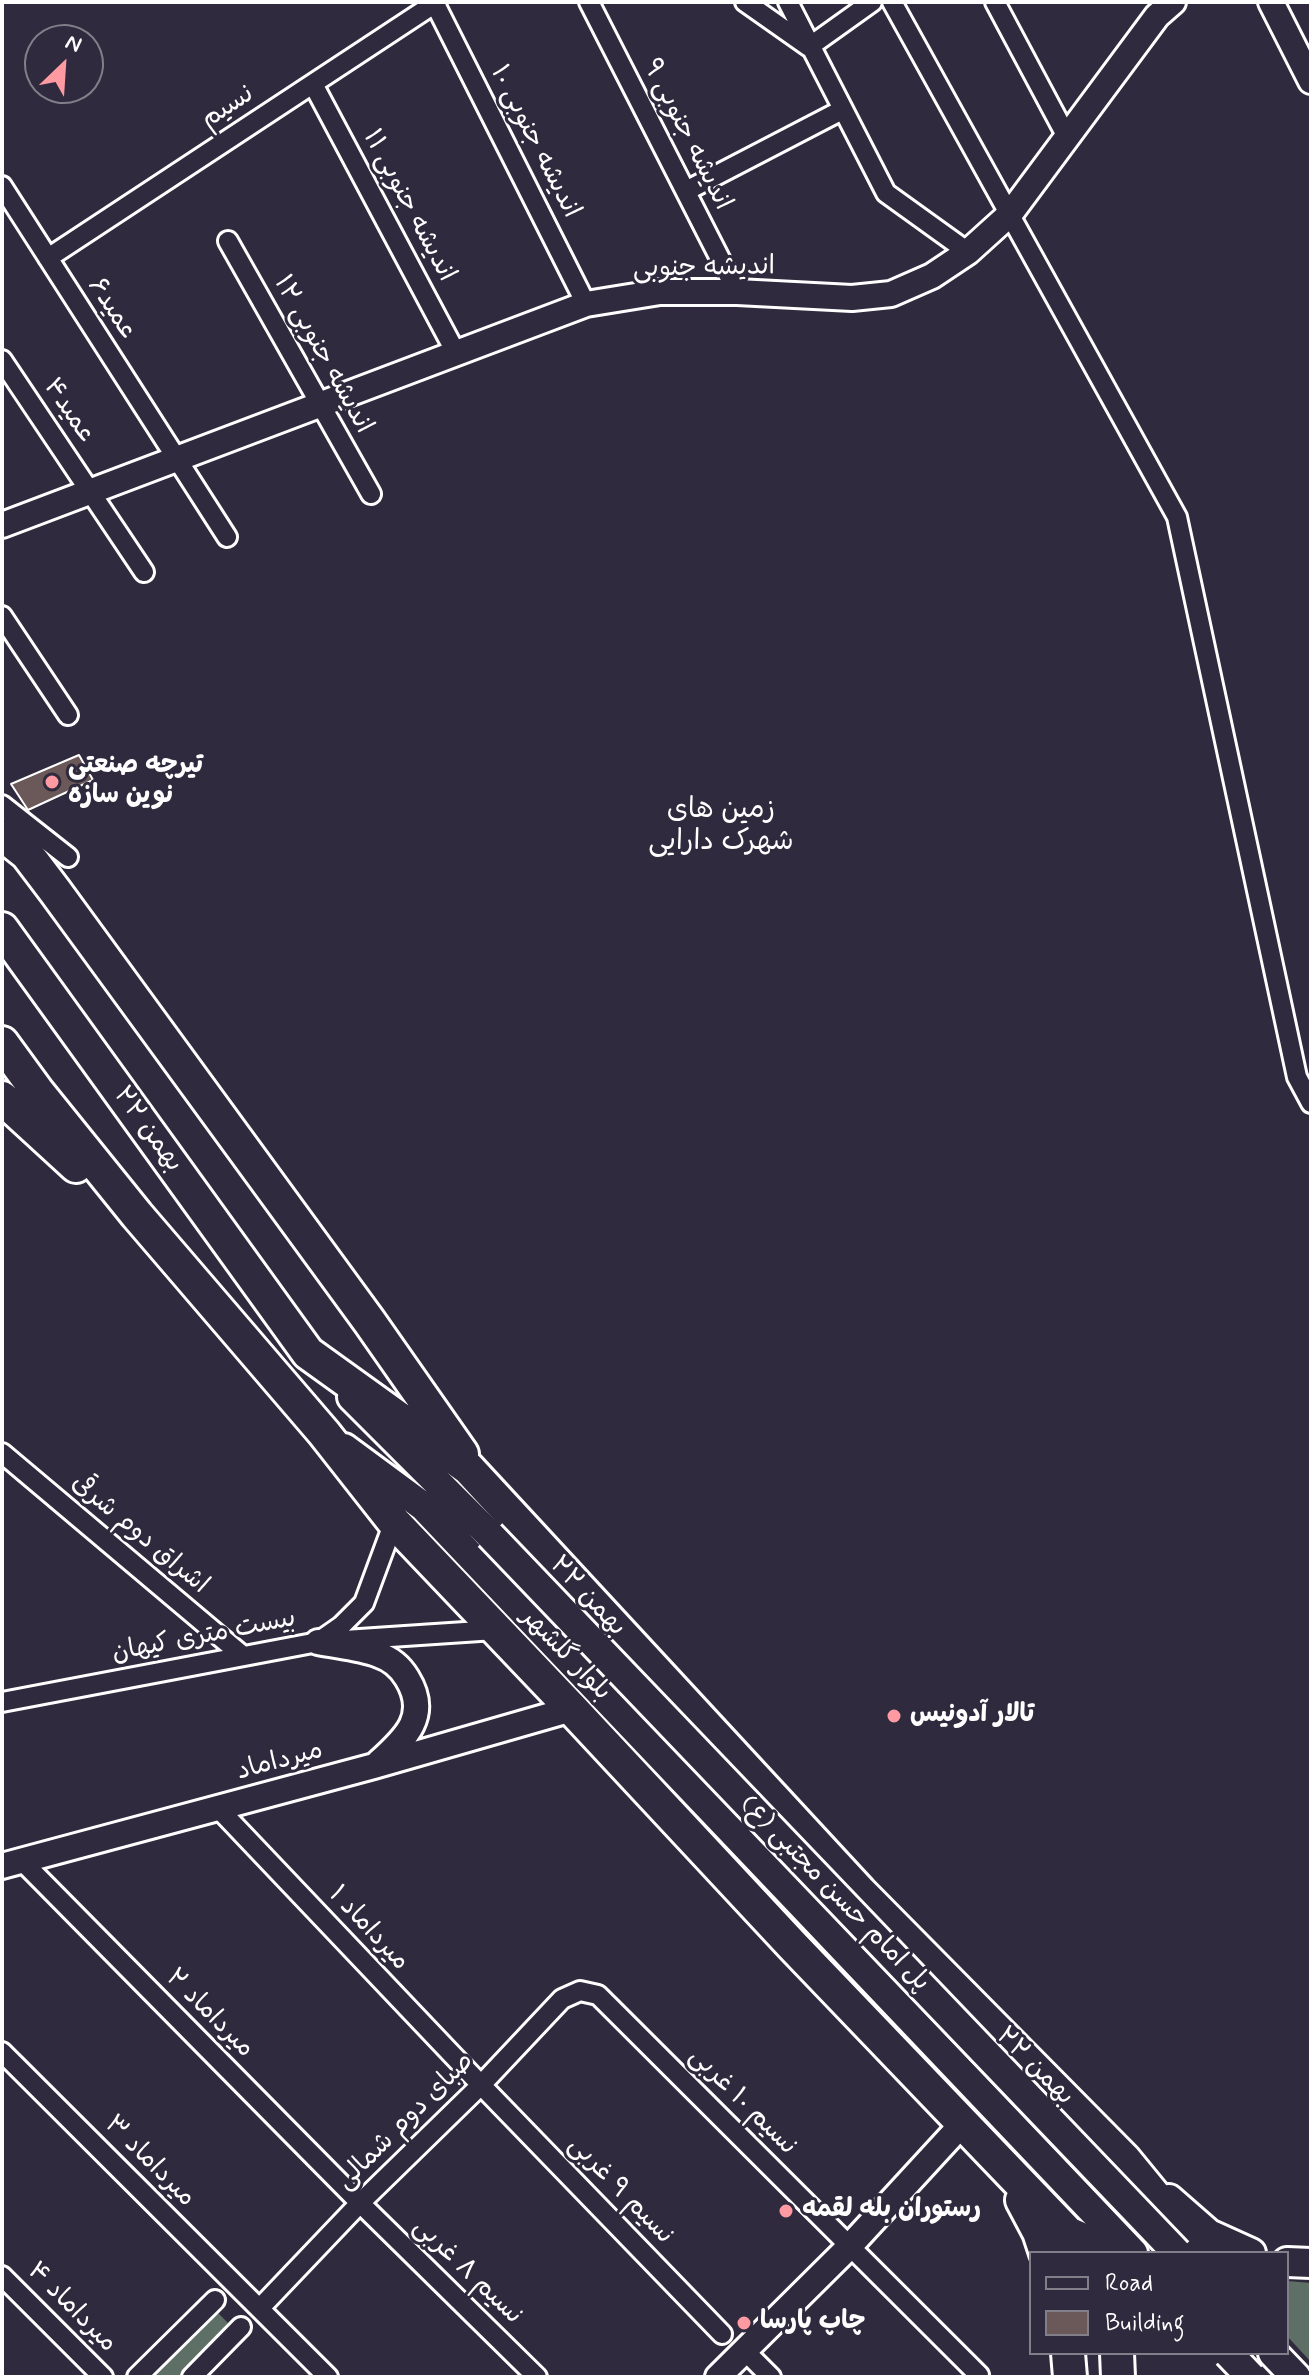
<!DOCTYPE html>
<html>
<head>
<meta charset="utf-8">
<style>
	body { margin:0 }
	#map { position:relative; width:1313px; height:2379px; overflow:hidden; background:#2f2a3d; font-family:Mynerve,sans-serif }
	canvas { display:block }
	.frame { position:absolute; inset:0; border:4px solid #fff; pointer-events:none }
	.legend { position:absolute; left:1029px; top:2251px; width:260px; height:104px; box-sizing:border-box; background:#2f2a3d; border:2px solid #827f8b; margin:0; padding:10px 14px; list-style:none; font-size:24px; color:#fff }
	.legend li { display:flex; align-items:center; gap:16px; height:40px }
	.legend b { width:40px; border:2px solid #827f8b }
	.north { position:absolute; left:24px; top:24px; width:80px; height:80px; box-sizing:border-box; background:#2f2a3d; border:2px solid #827f8b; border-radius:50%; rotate:25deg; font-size:22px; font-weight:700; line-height:32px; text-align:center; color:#fff }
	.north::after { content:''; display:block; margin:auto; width:28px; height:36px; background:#ff9aa2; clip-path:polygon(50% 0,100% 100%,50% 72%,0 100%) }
</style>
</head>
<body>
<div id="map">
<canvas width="1313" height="2379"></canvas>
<div class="frame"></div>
<ul class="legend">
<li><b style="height:10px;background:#2f2a3d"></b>Road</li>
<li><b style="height:22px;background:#6a5958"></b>Building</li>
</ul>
<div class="north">N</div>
</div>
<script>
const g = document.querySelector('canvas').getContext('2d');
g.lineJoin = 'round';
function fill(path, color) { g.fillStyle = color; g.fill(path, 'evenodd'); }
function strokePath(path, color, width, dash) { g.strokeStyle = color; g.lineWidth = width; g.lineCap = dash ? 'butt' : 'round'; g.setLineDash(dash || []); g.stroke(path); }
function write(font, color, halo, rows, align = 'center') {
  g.font = font + ' Mynerve,"Playpen Sans Arabic",sans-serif'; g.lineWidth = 6; g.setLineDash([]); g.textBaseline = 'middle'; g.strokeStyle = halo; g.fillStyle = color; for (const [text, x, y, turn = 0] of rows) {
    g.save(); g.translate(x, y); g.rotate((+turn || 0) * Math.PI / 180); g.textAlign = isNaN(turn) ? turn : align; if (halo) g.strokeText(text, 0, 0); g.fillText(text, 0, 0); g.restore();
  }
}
const green = new Path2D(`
	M1287,2281l24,2v79l-24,-26z
	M214,2309l17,17 -52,51h-33z`);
const building = new Path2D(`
	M79,755l14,25 -65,30 -17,-26z`);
const street = new Path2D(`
	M589,2l148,290
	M745,2l64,45 63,-45
	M788,2l98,191 82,59
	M892,2l285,515 120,560 14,26
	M995,2l72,135
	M435,4l151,300
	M313,84l143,269
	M2,186l225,351
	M686,191l156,-81
	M228,241l143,253
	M48,258l389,-256
	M2,360l142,212
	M2,616l66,99
	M2,805l66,52
	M2,1453l241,203
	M345,1640l150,-10
	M2,1702l316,-60 23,-16 23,-23 30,-81
	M218,1808l263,277 241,249
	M22,1861l338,342 177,174
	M2,2052l326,325
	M2,2276l101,101
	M260,2308l100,-105 121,-118 81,-86 18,-8 18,4 381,380
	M745,2351l26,26
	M137,2377l78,-77
	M192,2377l49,-50`);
const secondary = new Path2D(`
	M1271,2l40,79
	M2,525l584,-221 74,-12h77l115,6 39,-4 41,-18 36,-24 42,-38 147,-198 16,-14
	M318,1642c20,4 43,6 61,13 12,4 22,13 28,23 23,37 -1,60 -28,84
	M2,1866l372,-100 198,-57
	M718,2377l131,-130 115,-125`);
const primary = new Path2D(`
	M352,1397l138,138
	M344,1448l80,59 709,746
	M1169,2199l40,35 42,19
	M1287,2262l24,1
	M1273,2353l23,24`);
const highway = new Path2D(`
	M2,834l25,20 28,37 314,430 93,133
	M2,929l306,424 160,115 392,424 264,267 59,72 14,22
	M2,1043l35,48 100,124 187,218 70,89 178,187 221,237 275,287 13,20
	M2,1098l74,68
	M1022,2200l17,32 7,21
	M1068,2233l45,20
	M1068,2353l2,24
	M1117,2353l1,24`);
const primaryBridge = new Path2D(`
	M490,1535l687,718
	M1228,2353l23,24`);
const markers = [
	[52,782,8,"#ff9aa2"],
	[894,1716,8,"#ff9aa2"],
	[786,2211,8,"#ff9aa2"],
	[744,2323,8,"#ff9aa2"]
];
const streetNames = [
	["نسیم",228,108,-33],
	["اندیشه جنوبی ۹",686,135,63],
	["اندیشه جنوبی ۱۰",534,142,63],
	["اندیشه جنوبی ۱۱",408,206,62],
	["اندیشه جنوبی",704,269,-1],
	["عمید۶",111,309,57],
	["اندیشه جنوبی ۱۲",322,355,61],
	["عمید۴",68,411,56],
	["۲۲ بهمن",147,1130,54],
	["اشراق دوم شرقی",139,1535,40],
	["۲۲ بهمن",587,1597,47],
	["بیست متری کیهان",204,1637,-11],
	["بلوار گلشهر",565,1655,46],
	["میرداماد",280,1762,-15],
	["پل امام حسن مجتبی (ع)",834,1894,46],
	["میرداماد ۱",368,1929,47],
	["میرداماد ۲",209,2014,45],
	["۲۲ بهمن",1034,2067,45],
	["نسیم ۱۰ غربی",742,2102,45],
	["صبای دوم شمالی",406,2122,-45],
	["میرداماد ۳",149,2162,45],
	["نسیم ۹ غربی",620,2191,46],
	["نسیم ۸ غربی",467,2272,44],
	["میرداماد ۴",71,2308,45]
];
const poiNames = [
	["تیرچه صنعتی",68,767],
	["نوین سازه",68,797],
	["تالار آدونیس",910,1716],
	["رستوران بله لقمه",802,2211],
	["چاپ پارسا",760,2323]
];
const neighbourhoodNames = [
	["زمین های",721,811],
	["شهرک دارایی",721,843]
];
fill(green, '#5e6f66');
fill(building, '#6a5958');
strokePath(building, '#fff', 2);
strokePath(street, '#fff', 24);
strokePath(secondary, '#fff', 30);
strokePath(primary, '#fff', 34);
strokePath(highway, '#fff', 38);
strokePath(street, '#2f2a3d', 18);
strokePath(secondary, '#2f2a3d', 24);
strokePath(primary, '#2f2a3d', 28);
strokePath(highway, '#2f2a3d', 32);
strokePath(primaryBridge, '#fff', 34, []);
strokePath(primaryBridge, '#2f2a3d', 28);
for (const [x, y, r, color] of markers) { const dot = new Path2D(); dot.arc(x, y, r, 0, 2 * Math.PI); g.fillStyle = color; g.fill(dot); strokePath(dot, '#2f2a3d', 3); }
write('26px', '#fff', '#2f2a3d', streetNames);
write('bold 26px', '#fff', '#2f2a3d', poiNames, 'left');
write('28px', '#fff', '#2f2a3d', neighbourhoodNames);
</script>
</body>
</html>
